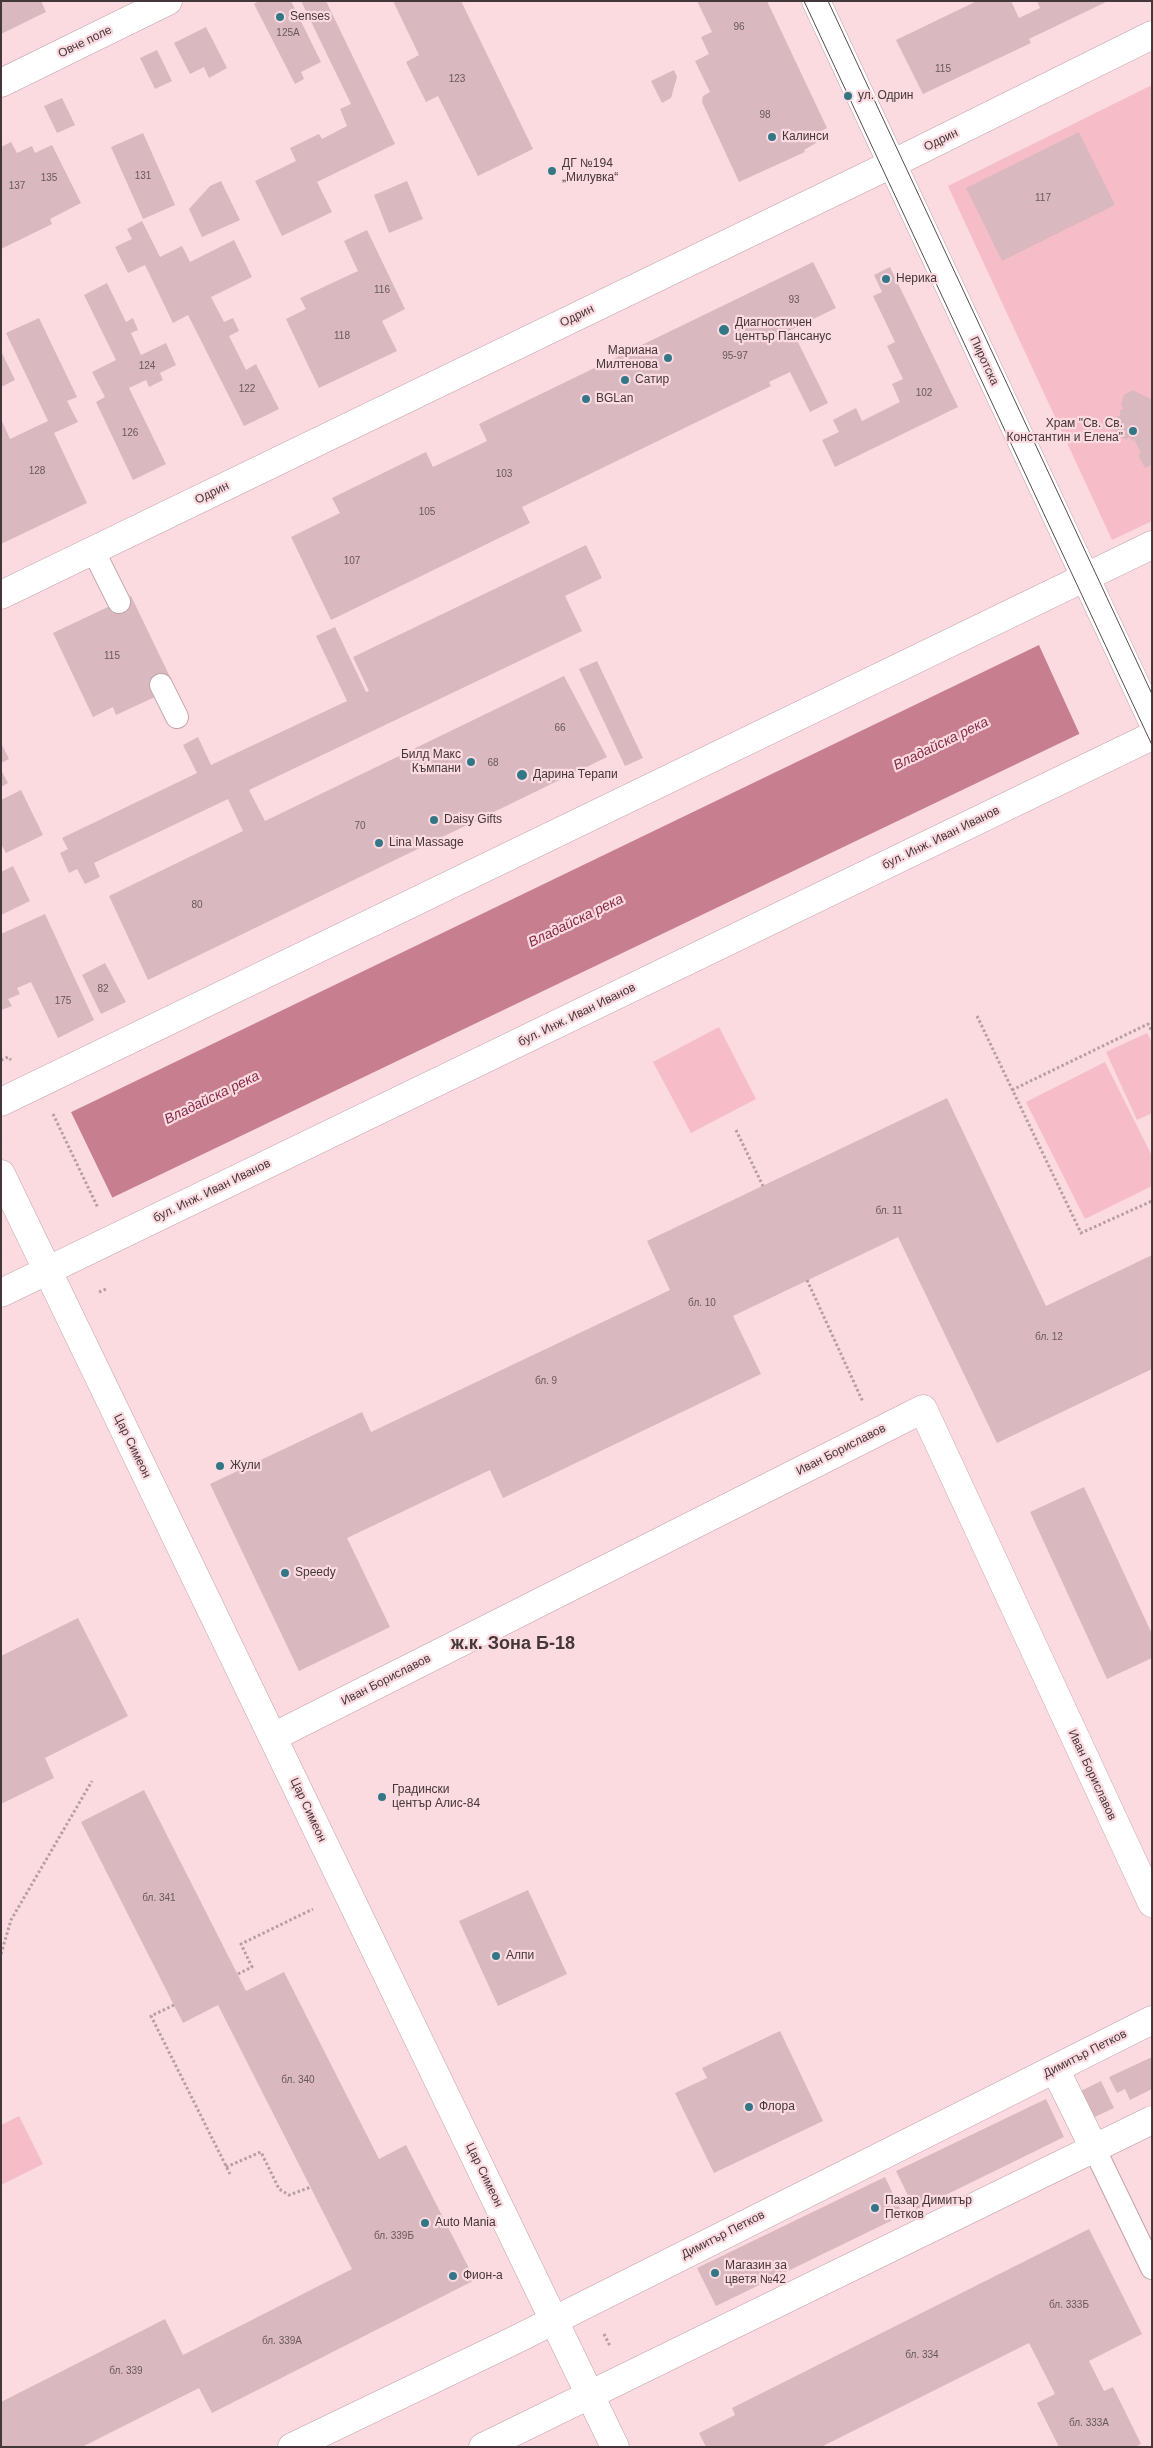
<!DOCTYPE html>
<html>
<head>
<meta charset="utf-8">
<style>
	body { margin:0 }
	#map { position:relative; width:1153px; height:2448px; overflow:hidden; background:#fbdae0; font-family:Helvetica,sans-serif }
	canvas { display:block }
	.frame { position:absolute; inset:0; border:2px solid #443739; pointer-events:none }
</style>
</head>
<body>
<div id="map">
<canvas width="1153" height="2448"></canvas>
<div class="frame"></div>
</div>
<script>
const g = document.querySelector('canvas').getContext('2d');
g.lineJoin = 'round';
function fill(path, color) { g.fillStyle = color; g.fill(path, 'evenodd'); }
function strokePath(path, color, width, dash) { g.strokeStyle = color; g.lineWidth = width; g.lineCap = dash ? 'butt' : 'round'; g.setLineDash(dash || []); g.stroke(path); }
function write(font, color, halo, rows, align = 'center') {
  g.font = font + ' Helvetica,sans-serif'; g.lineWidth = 4.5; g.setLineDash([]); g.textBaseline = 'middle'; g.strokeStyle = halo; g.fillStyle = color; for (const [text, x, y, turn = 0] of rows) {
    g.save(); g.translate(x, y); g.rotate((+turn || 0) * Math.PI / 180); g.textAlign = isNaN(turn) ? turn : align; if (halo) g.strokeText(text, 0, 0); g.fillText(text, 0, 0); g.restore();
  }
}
const green = new Path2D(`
	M1152,85v436l-40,19 -164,-354z
	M719,1027l37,72 -65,34 -38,-71z
	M1147,1033l5,9v71l-15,7 -31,-68z
	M1105,1062l47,94v30l-67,33 -59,-117z
	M19,2116l24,48 -42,21v-60z`);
const water = new Path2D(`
	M1152,593v106l-1151,552v-105l1038,-501z`);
const pier = new Path2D(`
	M1152,591v110l-72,34 -42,-92z
	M70,1110l43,89 -112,54v-110z`);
const building = new Path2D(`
	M1,1h40l5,11 -45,22z
	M259,1h32l30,61 -20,10 3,7 -9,5 -41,-80z
	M301,1h25l69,143 -78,38 15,30 -50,24 -27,-55 41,-20 -6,-13 29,-14 3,5 25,-13 -7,-17 11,-5z
	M393,1h68l72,148 -55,27 -40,-80 -12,6 -20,-40 13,-7z
	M697,1h70l60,127 -10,5 -1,10 -12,7 1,2 -66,30 -37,-80 1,-6 7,-4 -15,-31 14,-7 -8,-17 11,-5z
	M977,1h34l8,17 21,-10 -3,-7h71l-79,38 2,4 -108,51 -27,-54z
	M206,27l21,41 -18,10 -5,-11 -14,7 -16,-31z
	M157,50l15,31 -17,8 -15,-31z
	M674,70l3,7 -6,21 -9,5 -11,-22z
	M62,98l13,27 -18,8 -13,-27z
	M1079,132l36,73 -113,56 -36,-73z
	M143,133l32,72 -32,14 -32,-72z
	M11,142l6,11 15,-7 3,7 17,-8 29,58 -31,16 2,5 -51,25v-102z
	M221,181l19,39 -38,17 -13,-28 21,-23z
	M407,181l16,38 -34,14 -15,-38z
	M142,221l18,36 22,-11 8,16 44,-22 18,37 -41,20 13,25 9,-4 6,13 -10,5 17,34 10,-6 23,45 -35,17 -56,-111 -15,8 -28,-58 -17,8 -13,-26 17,-8 -5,-10z
	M367,230l38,79 -23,12 15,30 -78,37 -33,-69 20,-10 -6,-11 58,-27 -14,-30z
	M813,262l23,46 -62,30 1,3 18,-9 35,71 -18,9 -20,-40 -21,10 2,4 -249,121 8,16 -199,97 -40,-83 49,-24 -8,-15 94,-46 7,15 54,-26 -8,-17z
	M890,267l68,140 -123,60 -13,-27 17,-8 -6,-12 23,-12 6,13 38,-19 -8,-18 11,-5 -16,-33 8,-4 -22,-46 9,-4 -8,-17z
	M107,283l19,39 7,-4 5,12 -7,3 10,22 25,-12 10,22 -16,8 3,7 -14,7 -3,-7 -17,8 37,76 -33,16 -37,-78 9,-5 -13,-25 24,-12 -32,-65z
	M39,318l38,79 -10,4 11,21 -24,11 33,70 -86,41v-125l9,20 38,-18 -42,-88z
	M1,351l14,29 -14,7z
	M1133,390l19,10v65l-7,3 -7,-13 3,-2 -7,-14 -2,2 -2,-4 -4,2 -9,-3 -4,-9 3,-10 4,-2v-5l3,-1 -2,-5 3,-9z
	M586,545l16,33 -37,18 17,35 -333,159 16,31 299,-145 43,81 -459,223 -39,-84 134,-65 -15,-32 -134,64 6,14 -15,7 -8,-15 -8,4 -9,-20 8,-4 -6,-11 135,-65 -14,-28 15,-8 13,28 136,-64 -31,-65 19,-9 31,65 3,-1 -16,-34z
	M131,596l40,83 -20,10 4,8 -39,18 -3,-8 -20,10 -40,-84z
	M597,661l46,97 -18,8 -46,-97z
	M1,743l8,16 -8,4z
	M1,770l7,13 -7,4z
	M21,790l22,45 -37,18 -5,-9v-44z
	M13,866l17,35 -29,14v-43z
	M45,914l49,106 -36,18 -27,-56 -14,6 3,6 -12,5 4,7 -11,4v-76z
	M105,963l21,39 -25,12 -19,-39z
	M947,1098l99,208 106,-51v114l-155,74 -99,-206 -165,79 28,58 -258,124 -13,-28 -143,68 43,89 -91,44 -89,-187 152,-72 9,20 299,-142 -23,-49z
	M1084,1487l68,147v24l-45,21 -77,-167z
	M78,1618l50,98 -83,42 9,20 -53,26v-148z
	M144,1790l102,201 38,-19 95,187 27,-14 69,135 -263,133 -13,-25 -117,59h-81v-45l164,-83 18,36 169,-86 -134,-264 -35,18 -102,-201z
	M528,1890l39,84 -69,32 -39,-85z
	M780,2031l43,90 -109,52 -39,-80 32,-15 -5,-10z
	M1152,2057v32l-22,11 -5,-11 -8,4 -8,-16z
	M1101,2081l13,27 -28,13 -13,-26z
	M1046,2099l18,38 -149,73 -19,-39z
	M885,2177l18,38 -187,91 -19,-38z
	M1089,2229l53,105 -53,27 15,30 9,-4 28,57 -6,3h-76l-22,-44 18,-9 -26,-51 -208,104h-115l-7,-14 36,-18 -3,-7z`);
const path = new Path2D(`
	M977,1016l104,217 71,-32
	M1,1060l7,-3 3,3
	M1012,1090l136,-66 4,7
	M53,1114l45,94
	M736,1130l27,56
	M807,1280l56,122
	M99,1292l7,-3
	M1,1954l10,-34 81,-139
	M238,1974l14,-7 -11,-23 72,-35
	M174,2005l-23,11 79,158
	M226,2167l35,-15 18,37 10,6 22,-8
	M604,2334l6,12`);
const lane = new Path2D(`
	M93,550l26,52
	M161,685l16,32
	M1094,2148l58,120`);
const street = new Path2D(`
	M816,1l336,719
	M1,83l167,-82
	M1,595l901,-436 250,-124
	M1,1102l1151,-557
	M1,1293l1151,-557
	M273,1737l650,-328 229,494
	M1055,2069l39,79
	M292,2447l225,-108 635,-319
	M483,2447l669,-327`);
const secondary = new Path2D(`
	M1,1174l614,1273`);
const tram = new Path2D(`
	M804,1l348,744
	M828,1l324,693`);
const markers = [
	[280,17,5,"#337787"],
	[848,96,5,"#337787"],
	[772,137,5,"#337787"],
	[552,171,5,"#337787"],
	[886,279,5,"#337787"],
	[724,330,6,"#337787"],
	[668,358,5,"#337787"],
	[625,380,5,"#337787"],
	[586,399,5,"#337787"],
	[1133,431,5,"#337787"],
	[471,762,5,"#337787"],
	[522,775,6,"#337787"],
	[434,820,5,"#337787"],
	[379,843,5,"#337787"],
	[220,1466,5,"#337787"],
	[285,1573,5,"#337787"],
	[382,1797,5,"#337787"],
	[496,1956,5,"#337787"],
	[749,2107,5,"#337787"],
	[875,2208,5,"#337787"],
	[425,2223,5,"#337787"],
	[715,2273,5,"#337787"],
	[453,2276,5,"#337787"]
];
const numberNames = [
	["96",739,27],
	["125А",288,33],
	["115",943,69],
	["123",457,79],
	["98",765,115],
	["131",143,176],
	["135",49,178],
	["137",17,186],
	["117",1043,198],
	["116",382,290],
	["93",794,300],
	["118",342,336],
	["95-97",735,356],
	["124",147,366],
	["122",247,389],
	["102",924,393],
	["126",130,433],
	["128",37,471],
	["103",504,474],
	["105",427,512],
	["107",352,561],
	["115",112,656],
	["66",560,728],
	["68",493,763],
	["70",360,826],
	["80",197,905],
	["82",103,989],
	["175",63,1001],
	["бл. 11",889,1211],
	["бл. 10",702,1303],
	["бл. 12",1049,1337],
	["бл. 9",546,1381],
	["бл. 341",159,1898],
	["бл. 340",298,2080],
	["бл. 339Б",394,2236],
	["бл. 333Б",1069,2305],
	["бл. 339А",282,2341],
	["бл. 334",922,2355],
	["бл. 339",126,2371],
	["бл. 333А",1089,2423]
];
const poiNames = [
	["Senses",290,17],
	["ул. Одрин",858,96],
	["Калинси",782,137],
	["ДГ №194",562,164],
	["„Милувка“",562,178],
	["Нерика",896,279],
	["Диагностичен",735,323],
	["център Пансанус",735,337],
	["Мариана",658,351,"right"],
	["Милтенова",658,365,"right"],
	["Сатир",635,380],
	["BGLan",596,399],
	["Храм \"Св. Св.",1123,424,"right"],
	["Константин и Елена\"",1123,438,"right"],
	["Билд Макс",461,755,"right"],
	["Къмпани",461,769,"right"],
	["Дарина Терапи",533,775],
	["Daisy Gifts",444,820],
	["Lina Massage",389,843],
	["Жули",230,1466],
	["Speedy",295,1573],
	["Градински",392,1790],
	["център Алис-84",392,1804],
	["Алпи",506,1956],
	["Флора",759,2107],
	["Пазар Димитър",885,2201],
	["Петков",885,2215],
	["Auto Mania",435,2223],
	["Магазин за",725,2266],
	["цветя №42",725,2280],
	["Фион-а",463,2276]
];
const streetNames = [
	["Овче поле",85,42,-26],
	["Одрин",941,140,-26],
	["Одрин",577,316,-26],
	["Пиротска",984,361,65],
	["Одрин",212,493,-26],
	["бул. Инж. Иван Иванов",941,838,-26],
	["бул. Инж. Иван Иванов",577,1015,-26],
	["бул. Инж. Иван Иванов",212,1191,-26],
	["Цар Симеон",132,1446,64],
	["Иван Бориславов",841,1450,-27],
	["Иван Бориславов",386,1680,-27],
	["Иван Бориславов",1092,1775,65],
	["Цар Симеон",308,1810,65],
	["Димитър Петков",1085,2054,-27],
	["Цар Симеон",484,2175,64],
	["Димитър Петков",723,2235,-27]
];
const waterNames = [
	["Владайска река",941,744,-26],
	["Владайска река",576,921,-26],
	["Владайска река",212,1098,-26]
];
const districtNames = [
	["ж.к. Зона Б-18",513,1644]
];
fill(green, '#f6bdc8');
fill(water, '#c77e8e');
fill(pier, '#fbdae0');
fill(building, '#d9b9bf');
strokePath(lane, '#c1a2a8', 24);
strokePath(street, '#c1a2a8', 29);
strokePath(secondary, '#c1a2a8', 29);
strokePath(path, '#b79ea2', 3, [2.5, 2.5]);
strokePath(lane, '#fff', 22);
strokePath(street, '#fff', 28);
strokePath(secondary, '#fff', 28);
strokePath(tram, '#5b4c4e', 1);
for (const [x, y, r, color] of markers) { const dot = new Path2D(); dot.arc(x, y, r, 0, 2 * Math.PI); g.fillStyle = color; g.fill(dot); strokePath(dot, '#fbdae0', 2); }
write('10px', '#69585a', null, numberNames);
write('12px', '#443739', '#fbdae0', poiNames, 'left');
write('12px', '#443739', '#fbdae0', streetNames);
write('italic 14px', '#842b46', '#fbdae0', waterNames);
write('bold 18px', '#443739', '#fbdae0', districtNames);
</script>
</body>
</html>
